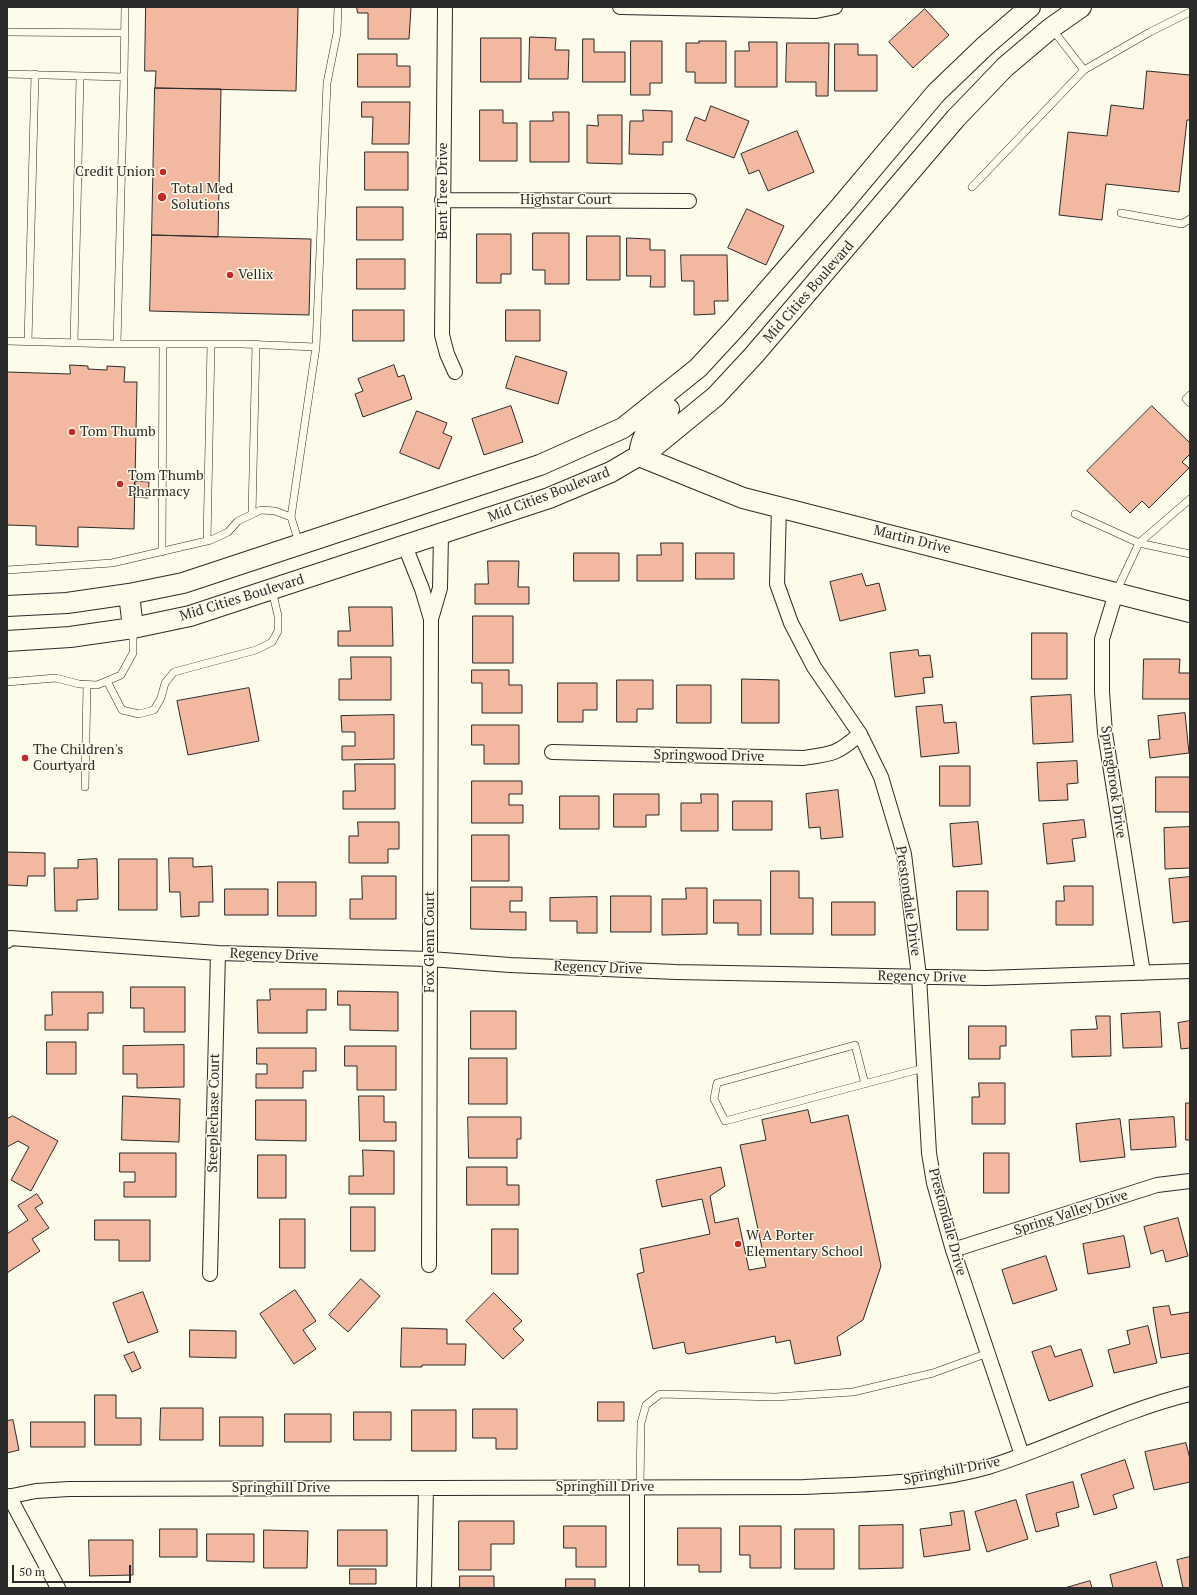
<!DOCTYPE html>
<html>
<head>
<meta charset="utf-8">
<style>
	body { margin:0 }
	#map { position:relative; width:1197px; height:1595px; overflow:hidden; background:#fdfbea; font-family:"PT Serif",serif }
	canvas { display:block }
	.frame { position:absolute; inset:0; border:8px solid #2b2b2b; pointer-events:none }
	.scale { position:absolute; left:12px; top:1565px; width:119px; height:18px; box-sizing:border-box; border:2px solid #2b2b2b; border-top:0; padding-left:5px; font-size:12px; line-height:14px; white-space:nowrap; color:#2b2b2b; -webkit-text-stroke:3px #fdfbea; paint-order:stroke }
</style>
</head>
<body>
<div id="map">
<canvas width="1197" height="1595"></canvas>
<div class="frame"></div>
<div class="scale">50 m</div>
</div>
<script>
const g = document.querySelector('canvas').getContext('2d');
g.lineJoin = 'round';
function fill(path, color) { g.fillStyle = color; g.fill(path, 'evenodd'); }
function strokePath(path, color, width, dash) { g.strokeStyle = color; g.lineWidth = width; g.lineCap = dash ? 'butt' : 'round'; g.setLineDash(dash || []); g.stroke(path); }
function write(font, color, halo, rows, align = 'center') {
  g.font = font + ' "PT Serif",serif'; g.lineWidth = 3; g.setLineDash([]); g.textBaseline = 'middle'; g.strokeStyle = halo; g.fillStyle = color; for (const [text, x, y, turn = 0] of rows) {
    g.save(); g.translate(x, y); g.rotate((+turn || 0) * Math.PI / 180); g.textAlign = isNaN(turn) ? turn : align; if (halo) g.strokeText(text, 0, 0); g.fillText(text, 0, 0); g.restore();
  }
}
const building = new Path2D(`
	M146,7h152l-2,84 -141,-3 1,-17h-11z
	M357,7h54l-2,32h-41v-26h-10z
	M925,9l24,26 -36,33 -24,-26z
	M530,37l26,1 -1,12h14l-1,29h-39z
	M481,38h40v44h-40z
	M583,39h11v13h31v30h-42z
	M631,41h31v42h-12v12h-19z
	M699,41h27v42h-31v-11h-9v-29h13z
	M749,42h28v45h-42v-36h14z
	M787,43h42l-1,53h-12v-14h-30z
	M835,44h23v11h19v36h-42z
	M358,54h39v12h13v21h-52z
	M1147,71l43,4v45h-3l-8,72 -73,-8 -4,36 -43,-5 9,-83 39,4 4,-31 32,4z
	M155,88l66,1 -3,148 -66,-2z
	M362,102h48l-1,42h-37l1,-27h-11z
	M711,106l38,15 -15,37 -48,-18 9,-23 10,4z
	M480,110h23v13h14v38h-37z
	M643,110l29,1v31h-9v13l-34,-1 1,-33h13z
	M553,112h16v50h-39v-41h23z
	M598,115h24v49l-35,-1v-38l11,1z
	M797,131l17,41 -46,19 -9,-21 -10,4 -8,-20z
	M365,152h43v38h-43z
	M357,207h46v33h-46z
	M747,209l37,17 -18,39 -38,-17z
	M533,233h36v51h-24v-14h-12z
	M477,234h34v40h-10v9h-24z
	M152,235l159,4 -2,76 -159,-4z
	M587,236h33v44h-33z
	M627,238l23,1v11h15v37h-15l1,-11h-24z
	M681,255h46l1,46h-14l1,13 -21,1v-34h-12z
	M357,259h48v30h-48z
	M353,310h51v31h-51z
	M506,310h34v31h-34z
	M516,356l51,16 -9,32 -52,-16z
	M70,365l18,1v3l19,1v-4l18,1 -1,15h13l-3,147 -56,-2v20l-42,-2v-19l-29,-1v-153l63,2z
	M394,365l4,12 6,-2 8,24 -49,18 -8,-23 8,-3 -5,-12z
	M511,406l12,36 -39,13 -12,-36z
	M1152,406l38,37v11l-8,8 7,6 -40,40 -7,-7 -12,12 -43,-42z
	M417,411l30,12 -4,10 9,4 -13,32 -39,-16z
	M135,481l14,1 -1,16 -14,-1z
	M661,543h22v38h-46v-26h24z
	M574,553h45v28h-45z
	M696,553h38v26h-38z
	M488,561h31l-1,26h11v17h-54v-20h13z
	M862,574l4,12 13,-3 7,27 -46,11 -10,-39z
	M349,607h43l1,39h-55v-15h12z
	M473,616h40v47h-40z
	M1032,633h35v46h-35z
	M918,650l1,6 11,-1 3,22 -10,1 2,15 -30,4 -5,-44z
	M351,657h40v43h-52v-21h12z
	M1144,659h36l-1,14h11v26h-47z
	M472,670h37v15h13v28h-40v-30h-10z
	M742,679l37,1v43h-37z
	M617,680h36v29h-16v13h-20z
	M558,683h39v27h-14v12h-25z
	M677,685h34v38h-34z
	M249,688l10,53 -71,14 -11,-54z
	M1071,695l2,47 -40,2 -2,-47z
	M942,705l2,18 12,-1 3,31 -38,4 -5,-50z
	M1185,713l4,40 -39,5 -2,-18 12,-1 -2,-23z
	M394,715v44l-52,1v-14h13v-14h-13l-1,-16z
	M472,725h47v39h-35v-19h-12z
	M1077,761l1,22 -11,1 1,16 -29,1 -2,-38z
	M355,764h40v45h-52v-18h12z
	M940,766h30v40h-30z
	M1156,777h34v35h-34z
	M472,781h50v13h-13v11h14v18h-51z
	M838,790l5,47 -22,2 -1,-12 -11,1 -3,-34z
	M614,794h45v21h-13v12h-32z
	M701,794h17v37h-37v-28h20z
	M560,796h39v33h-39z
	M733,801h39v29h-39z
	M1084,820l2,17 -14,2 3,22 -28,3 -4,-40z
	M358,822h41v27h-11v14h-39v-27h9z
	M978,822l4,42 -29,3 -3,-43z
	M1190,827v41l-25,1 -1,-41z
	M472,835h37v46h-37z
	M7,852l38,1v23h-17l-1,10 -20,-1z
	M169,858h24v9l19,-1 1,36h-14v14l-18,1 -1,-25h-10z
	M97,859l1,40 -21,1v11h-22l-1,-43h24v-8z
	M119,859h38v51h-38z
	M771,871h28v27h14v36h-42z
	M362,876h34v43h-46v-20h12z
	M1190,877v44l-17,2 -4,-44z
	M278,882h38v34h-38z
	M1064,886h29v39h-37v-24h8z
	M471,887h51v14h-12v11h16v18l-55,-1z
	M686,888h21v46l-45,1v-36h24z
	M225,889h43v26h-43z
	M957,891h31v39h-31z
	M611,896h40v36h-40z
	M597,897v36h-20v-12h-27v-23z
	M714,900h47v35h-23v-12h-24z
	M832,902h43v33h-43z
	M131,987h54v45h-41v-24h-13z
	M270,989h56v21h-19v23h-49l-1,-33h13z
	M338,991l60,1v39l-48,-1v-25h-12z
	M52,992h51v21h-15v17h-43v-15h7z
	M471,1011h45v38h-45z
	M1160,1012l2,35 -39,1 -2,-34z
	M1096,1016h14l1,40 -39,1 -1,-27 26,-1z
	M1190,1021v27l-9,1 -3,-26z
	M969,1026h37v20h-6v13h-31z
	M47,1042h29v32h-29z
	M184,1045v42l-47,1v-14h-14v-28z
	M345,1046h51v44h-39v-24h-12z
	M257,1048h59v23h-13v17h-47v-14h11v-10h-10z
	M469,1058h38v46h-38z
	M979,1083h26v41h-33v-27h7z
	M123,1096l57,3 -1,43 -57,-2z
	M359,1096h25v26h12v19h-36z
	M256,1100h50v41l-50,-1z
	M1186,1103h4v37h-4z
	M808,1110l3,13 37,-8 33,151 -18,54 -26,17 4,18 -46,9 -5,-24 -14,3 -1,-7 -86,18 -3,-1 -2,-11 -31,7 -16,-75 7,-2 -4,-23 70,-15 -8,-35 -40,8 -6,-27 65,-13 4,19 -15,10 5,27 23,-5 11,52 17,-3 -26,-122 26,-5 -4,-20z
	M13,1116l45,25 -27,50 -20,-11 18,-33 -11,-6 -11,6v-28z
	M468,1117h53v22h-4v19h-48z
	M1174,1117l2,30 -45,3 -2,-30z
	M1120,1119l5,38 -45,5 -4,-38z
	M363,1150l31,1v43h-45v-18h14z
	M120,1153h56v44h-52v-15h11v-10h-15z
	M984,1153h25v40h-25z
	M258,1155h28v43h-28z
	M467,1167h40v18h12v20h-52z
	M37,1194l6,9 -8,5 14,20 -17,11 8,12 -33,22v-39l21,-14 -10,-14z
	M351,1207h24v44h-24z
	M1178,1218l10,38 -22,6 -3,-12 -12,4 -7,-27z
	M280,1219h25v49h-25z
	M95,1220h55v41h-31v-21h-24z
	M492,1229h26v45h-26z
	M1124,1236l6,31 -42,7 -5,-30z
	M1046,1256l11,34 -44,14 -11,-34z
	M361,1279l19,17 -32,36 -19,-17z
	M295,1290l21,31 -13,9 13,19 -22,15 -34,-50z
	M143,1292l15,40 -30,11 -15,-40z
	M494,1293l28,28 -9,8 11,11 -21,19 -37,-38z
	M1169,1306l2,9 19,-3v41l-29,5 -8,-50z
	M1148,1326l9,37 -43,10 -6,-23 22,-6 -3,-13z
	M402,1328l45,1v15h19l-1,21h-43v2h-21z
	M190,1330l46,1v27l-46,-1z
	M1051,1346l4,11 26,-8 12,37 -44,15 -17,-49z
	M134,1352l7,16 -9,4 -8,-16z
	M95,1395h21v23h25v27h-46z
	M598,1402h26v19h-26z
	M161,1408h42v32h-43z
	M473,1409h44v40h-21v-11h-23z
	M412,1410h44v41h-44z
	M354,1412h37v28h-37z
	M285,1414h46v28h-46z
	M220,1417h43v29h-43z
	M13,1420l6,30 -12,3v-32z
	M31,1422h54v25h-54z
	M1186,1443l4,16v23l-36,8 -9,-38z
	M1125,1460l9,28 -21,7 4,13 -23,7 -13,-40z
	M1073,1482l6,25 -23,6 3,13 -23,6 -10,-37z
	M1016,1500l12,39 -41,13 -12,-40z
	M964,1511l6,39 -46,7 -4,-28 32,-4 -2,-12z
	M459,1521h55v23h-23v26h-32z
	M903,1525v43l-44,1v-43z
	M564,1526h42v41h-30v-19h-12z
	M740,1526h41v42h-31v-13h-10z
	M678,1528h43v44h-22v-7h-21z
	M160,1529h37v28h-37z
	M795,1529h39v40h-39z
	M264,1530l44,1 -1,37h-43z
	M338,1530h49v36h-49z
	M207,1534h47v28l-47,-1z
	M89,1540h44v35l-43,1z
	M1190,1557v31h-7l-6,-28z
	M1156,1562l7,26h-50l-3,-13z
	M350,1569h26v15h-26z
	M460,1576h34v12h-34z
	M566,1579h29v9h-29z
	M1090,1581l2,7h-27z`);
const lane = new Path2D(`
	M1052,29l32,41 66,-38 40,-20
	M7,32l117,1
	M7,74l117,3 1,-70
	M972,187l112,-117
	M1121,213l61,11 8,-5
	M7,341l110,3 7,-267
	M28,342l7,-268
	M74,343l6,-267
	M117,344h125l74,3 -25,170
	M316,347l11,-264 10,-50 1,-26
	M1190,395l-4,4 4,4
	M252,514l4,-170
	M1075,514l64,29 -23,49
	M207,541l4,-197
	M1139,543l51,-44
	M1139,543l51,11
	M162,552l1,-208
	M7,570l105,-7 99,-23 17,-8 10,-11 23,-11 14,1 16,6 8,26
	M107,681l15,29 17,4 15,-4 7,-12 4,-15 9,-11 82,-22 16,-8 6,-11v-15l-6,-26
	M7,682l49,-4 23,6 18,1 10,-4 14,-6 12,-22v-24
	M85,787l2,-102
	M865,1084l-10,-39 -138,38 -3,16 11,22 199,-53
	M640,1487l1,-64 5,-18 14,-11 115,3 78,-5 80,-19 55,-20`);
const street = new Path2D(`
	M445,7l-3,328 5,19 8,18
	M620,7l196,4 19,-4
	M442,200l247,1
	M779,506l-2,78 14,39 23,44 46,67 21,43 23,77 15,122 10,177 5,30 19,67 69,205
	M405,546l17,43 9,30
	M1116,593l-14,46v53l3,41 38,240
	M552,752l251,6c30,-4 34,-4 57,-24
	M7,941l3,-3 208,15 212,6 80,6 166,7 310,6 204,-7
	M953,1250l204,-65 33,-4
	M429,1265l2,-646 9,-31 1,-54
	M210,1274l8,-321
	M637,1487v101
	M9,1496l49,92
	M7,1497l29,-6 33,-2 735,-2c61,-3 125,-3 184,-20 68,-21 132,-56 202,-73
	M424,1588l2,-100`);
const secondary = new Path2D(`
	M639,456l104,42 447,114
	M639,456c2,-24 13,-33 30,-47
	M129,594l4,34
	M7,606l60,-3 62,-9 54,-11 357,-118 83,-37 75,-60 37,-40 106,-122 95,-113 50,-48 44,-38
	M7,641l63,-4 63,-9 57,-12 359,-118 62,-26 44,-26 61,-50 38,-41 202,-237 49,-51 46,-39 30,-21`);
const markers = [
	[163,172,4,"#c62828"],
	[162,197,5,"#c62828"],
	[230,275,4,"#c62828"],
	[72,432,4,"#c62828"],
	[120,484,4,"#c62828"],
	[25,758,4,"#c62828"],
	[738,1244,4,"#c62828"]
];
const poiNames = [
	["Credit Union",155,172,"right"],
	["Total Med",171,189],
	["Solutions",171,205],
	["Vellix",238,275],
	["Tom Thumb",80,432],
	["Tom Thumb",128,476],
	["Pharmacy",128,492],
	["The Children's",33,750],
	["Courtyard",33,766],
	["W A Porter",746,1236],
	["Elementary School",746,1252]
];
const streetNames = [
	["Bent Tree Drive",443,191,-90],
	["Highstar Court",566,200],
	["Mid Cities Boulevard",809,292,-49],
	["Mid Cities Boulevard",549,495,-21],
	["Martin Drive",912,540,14],
	["Mid Cities Boulevard",242,598,-17],
	["Springwood Drive",709,756,1],
	["Springbrook Drive",1113,782,82],
	["Prestondale Drive",908,901,82],
	["Fox Glenn Court",430,942,-90],
	["Regency Drive",274,955,2],
	["Regency Drive",598,968,2],
	["Regency Drive",922,977,1],
	["Steeplechase Court",214,1113,-89],
	["Spring Valley Drive",1071,1213,-18],
	["Prestondale Drive",947,1222,75],
	["Springhill Drive",952,1471,-11],
	["Springhill Drive",605,1487],
	["Springhill Drive",281,1488]
];
fill(building, '#f2b8a0');
strokePath(building, '#2b2b2b', 1);
strokePath(lane, '#2b2b2b', 8);
strokePath(street, '#2b2b2b', 16);
strokePath(secondary, '#2b2b2b', 22);
strokePath(lane, '#fdfbea', 7);
strokePath(street, '#fdfbea', 14);
strokePath(secondary, '#fdfbea', 20);
for (const [x, y, r, color] of markers) { const dot = new Path2D(); dot.arc(x, y, r, 0, 2 * Math.PI); g.fillStyle = color; g.fill(dot); strokePath(dot, '#fdfbea', 1.5); }
write('14px', '#2b2b2b', '#fdfbea', poiNames, 'left');
write('14px', '#2b2b2b', '#fdfbea', streetNames);
</script>
</body>
</html>
